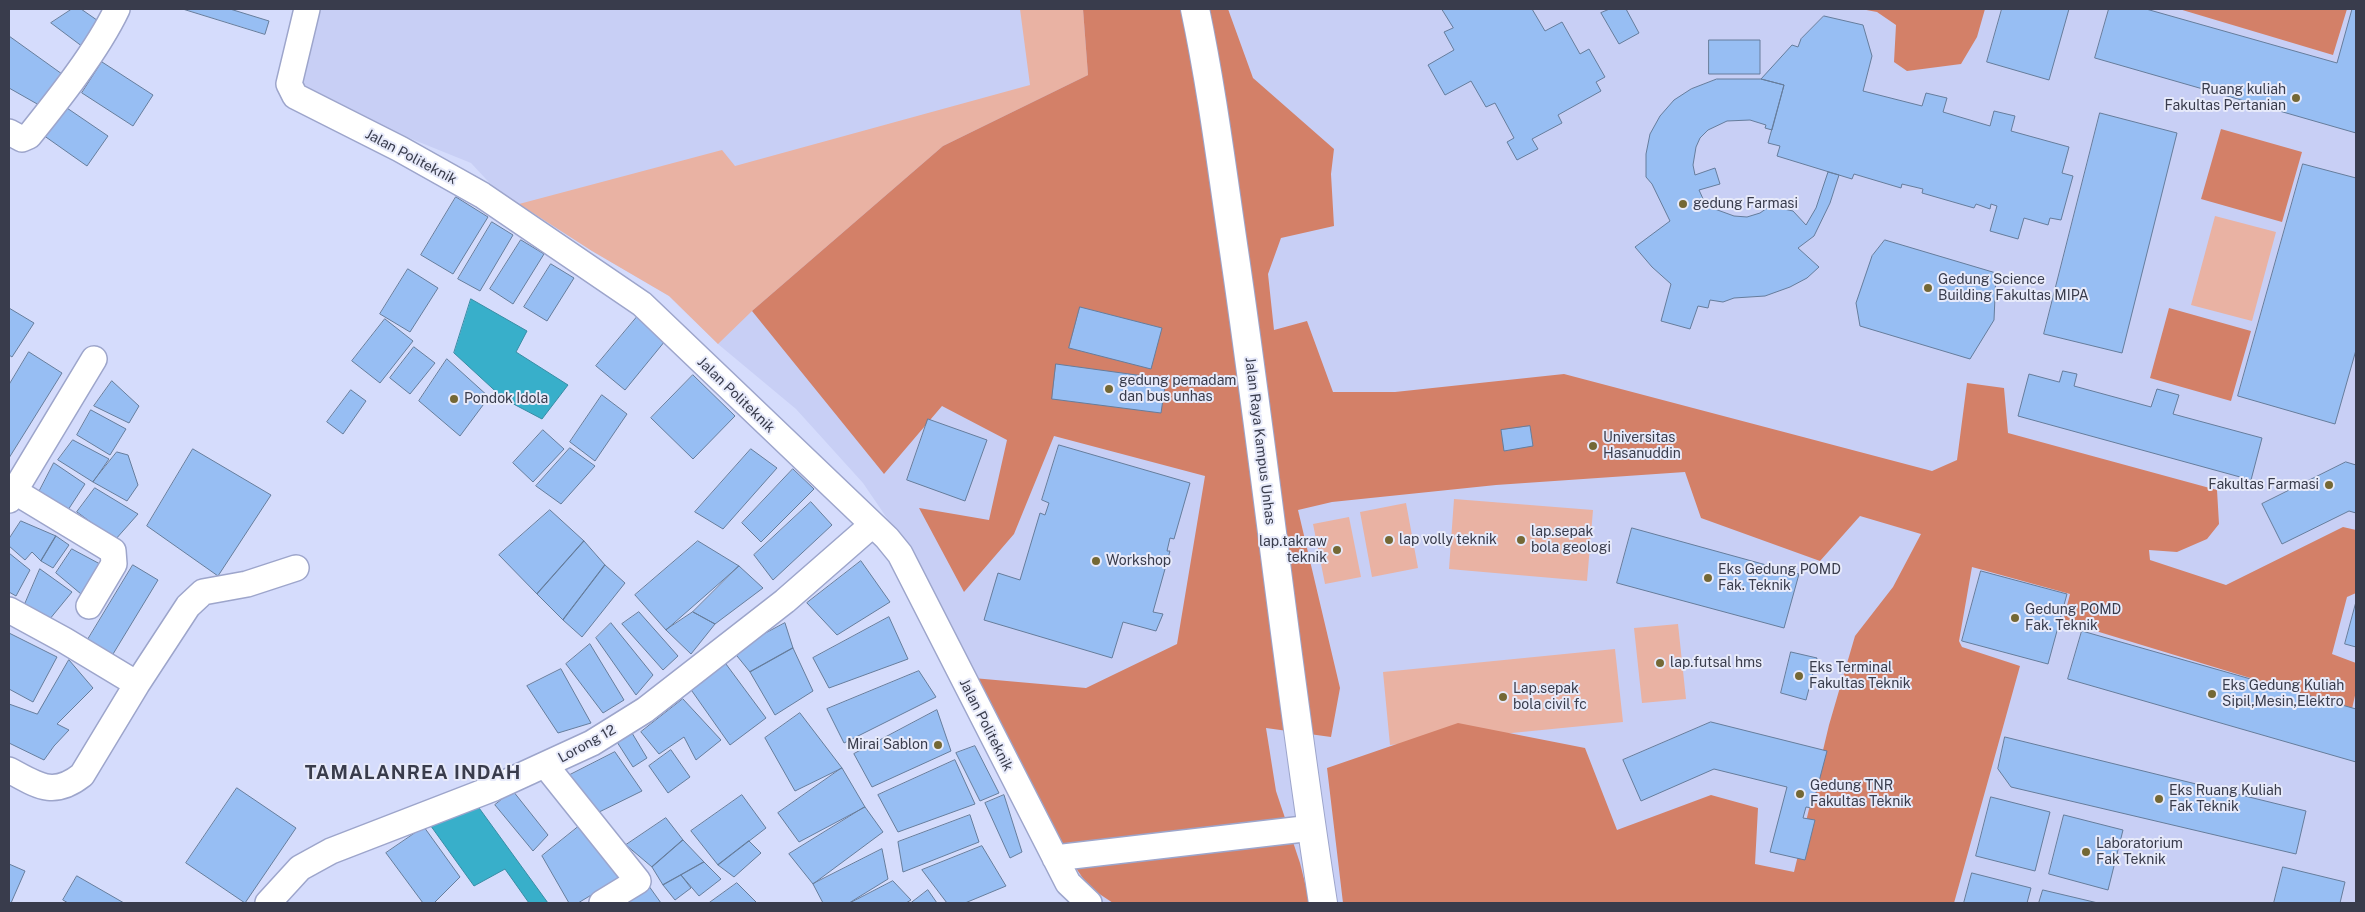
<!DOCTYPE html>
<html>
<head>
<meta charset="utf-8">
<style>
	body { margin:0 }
	#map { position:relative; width:2365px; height:912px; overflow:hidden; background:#d5dcfc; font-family:"Public Sans",sans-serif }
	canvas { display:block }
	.frame { position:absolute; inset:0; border:10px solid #393c4c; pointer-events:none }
</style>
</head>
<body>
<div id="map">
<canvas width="2365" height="912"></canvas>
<div class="frame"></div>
</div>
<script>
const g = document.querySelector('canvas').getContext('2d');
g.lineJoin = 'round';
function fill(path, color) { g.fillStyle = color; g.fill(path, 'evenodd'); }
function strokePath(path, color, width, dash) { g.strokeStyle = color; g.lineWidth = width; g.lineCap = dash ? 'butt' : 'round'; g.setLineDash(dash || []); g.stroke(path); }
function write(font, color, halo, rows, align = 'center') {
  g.font = font + ' "Public Sans",sans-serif'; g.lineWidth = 4; g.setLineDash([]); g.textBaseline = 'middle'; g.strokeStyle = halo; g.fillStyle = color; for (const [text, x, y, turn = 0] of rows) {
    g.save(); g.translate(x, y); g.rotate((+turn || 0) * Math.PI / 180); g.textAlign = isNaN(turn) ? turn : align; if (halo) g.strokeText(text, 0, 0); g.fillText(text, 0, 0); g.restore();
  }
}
const built = new Path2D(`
	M314,9h2042v894h-1251l-15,-10 -27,-35 -75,-140 -61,-141 -64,-94 -67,-74 -78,-65 -49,-48 -77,-45 -94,-59 -27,-29 -99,-40 -69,-35 -4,-8z`);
const green = new Path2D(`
	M1020,9h63l5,66 -145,71 -191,165 -34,33 -49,-48 -77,-45 -73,-47 203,-54 13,16 295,-81z
	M2215,216l61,16 -24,89 -61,-16z
	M1454,499l139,11 -6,71 -138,-12z
	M1406,503l12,65 -46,9 -12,-65z
	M1349,517l12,60 -36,7 -12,-60z
	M1678,624l8,75 -44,4 -8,-75z
	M1615,649l8,73 -233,23 -7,-73z`);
const forest = new Path2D(`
	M1083,9h145l25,69 81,71 -3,25 3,52 -53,12 -13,36 6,56 33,-9 26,71h62l169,-18 368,97 25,-11 10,-77 37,5 4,45 209,57 2,34 -12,15 -30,13 -28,-2 1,10 76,25 117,-58 13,3v63l-9,4 -15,57 24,9v28l-4,18 -289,-88 7,-27 -98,-27 -13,74 3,6 58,19 -66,237h-611l-16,-135 131,-45 127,25 32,82 94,-35 47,13 -3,56 39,8 35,-147 26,-89 38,-49 28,-53 -61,-18 -40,45 -119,-43 -16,-46 -189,13 -164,17 -34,8 42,178 -9,49 -65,-9 10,63 24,72 10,40h-197l-24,-16 -47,-68 -69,-141 113,10 91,-44 28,-168 -151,-40 -40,98 -50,58 -45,-84 70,12 18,-80 -65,-34 -58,68 -132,-163 191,-165 145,-71z
	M1861,9h124l-8,28 -16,27 -54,7 -13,-9 2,-37 -19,-13z
	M2179,9h168l-14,46z
	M2221,129l81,23 -20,70 -81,-23z
	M2169,308l82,23 -20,70 -81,-23z`);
const water = new Path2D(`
	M471,299l56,32 -11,21 52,33 -26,34 -38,-20 -50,-46z
	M474,801l74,102h-19l-24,-34 -31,17 -46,-64z`);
const building = new Path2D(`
	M72,9h9l23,16 -21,22 -32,-24z
	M183,9h47l39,12 -4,13z
	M1442,9h90l13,22 17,-9 18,32 9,-5 16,28 -9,5 5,9 -43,24 4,8 -30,16 6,10 -21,11 -10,-18 7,-4 -19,-35 -9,4 -15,-26 -26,14 -17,-30 26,-15 -10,-18 9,-4z
	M1610,9h16l13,24 -20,11 -18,-31z
	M2002,9h67l-20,71 -62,-18z
	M2109,9h37l191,54 15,-54h4v124l-261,-75z
	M1824,16l39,9 9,31 -9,35 59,15 4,-13 21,5 -4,14 47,14 4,-15 21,5 -4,15 58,16 -7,26 11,3 -12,44 -11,-2 -2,7 -24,-7 -6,21 -28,-8 7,-25 -6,-2 -1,5 -14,-5 -2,4 -52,-15 1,-4 -21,-5 -1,4 -47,-14 -2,5 -75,-23 3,-10 -12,-3 16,-58 -23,-6 31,-34 6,2 3,-8z
	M9,36l53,38 -23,31 -30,-17z
	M1709,40h51v34h-51z
	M102,62l51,33 -20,31 -51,-33z
	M1717,79h44l23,6 -12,45 -7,-2 1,-3 -16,-5 -23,1 -19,9 -8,8 -4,9 -3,18 2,10 20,-7 5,16 -21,6 5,11 8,7 22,8 13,1 13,-4 10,-7 23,5 13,14 10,-17 12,-36 11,3 -9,28 -16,33 -16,12 21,19 -12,11 -17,9 -25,9 -31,2 -11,4 -13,-2 -2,8 -10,-2 -8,23 -29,-8 10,-37 -19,-17 -17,-20 35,-26 -18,-37 -6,-7v-23l4,-20 10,-18 14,-16 17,-11z
	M64,106l44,30 -21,30 -44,-31z
	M2100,113l77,20 -55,220 -78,-19z
	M2303,164l53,14v172l-21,74 -97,-28z
	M456,197l32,20 -35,57 -32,-19z
	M492,222l21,13 -33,56 -22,-12z
	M521,240l23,14 -31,50 -23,-15z
	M1885,240l111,33 -2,47 -24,39 -110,-33 -4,-23 16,-47z
	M551,264l23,14 -27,43 -23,-14z
	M408,269l30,19 -28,44 -30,-18z
	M1080,307l82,21 -11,41 -82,-21z
	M9,308l25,15 -22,34 -3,-2z
	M637,317l28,24 -40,49 -29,-24z
	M385,319l28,22 -33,42 -28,-22z
	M414,347l21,16 -25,31 -20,-16z
	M29,352l33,21 -53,85v-73z
	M447,359l42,38 -29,39 -41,-35z
	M1056,364l110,15 -5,34 -109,-14z
	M2063,371l14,3 -3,12 77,21 6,-18 22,6 -6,19 89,24 -11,42 -233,-64 11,-42 30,8z
	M693,375l42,41 -42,43 -42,-41z
	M112,381l27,25 -10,17 -35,-17z
	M351,390l15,11 -23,33 -16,-12z
	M602,395l25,19 -32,47 -25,-19z
	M91,410l35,19 -16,26 -33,-20z
	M928,419l59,21 -22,61 -58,-21z
	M1530,426l3,20 -29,5 -3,-21z
	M543,430l21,19 -31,33 -20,-19z
	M73,440l36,19 -16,23 -35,-22z
	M1059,445l131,38 -16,56 -4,-1 -3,13h3l-17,61 10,2 -7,17 -33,-9 -11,36 -128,-38 14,-47 22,7 20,-67 5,2 4,-12 -7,-3z
	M570,448l25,18 -34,38 -25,-18z
	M193,449l78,46 -53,81 -71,-50z
	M751,449l26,19 -54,61 -28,-17z
	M117,452l11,3 10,30 -11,16 -34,-19z
	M2346,462l10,3v48l-7,-2 -67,33 -20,-40z
	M54,463l31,21 -17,26 -29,-18z
	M793,469l21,20 -53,53 -19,-19z
	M95,488l43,26 -23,26 -38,-28z
	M811,502l21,23 -59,55 -19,-25z
	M550,510l34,31 -47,53 -38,-39z
	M21,521l35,15 -15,25 -9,-9 -7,8 -16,-14v-7z
	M1632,528l167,46 -15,54 -167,-45z
	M56,536l13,9 -16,23 -12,-7z
	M584,541l21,24 -42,55 -26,-26z
	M698,541l41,25 -73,64 -31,-35z
	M72,549l28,15 -19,30 -25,-21z
	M9,553l21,17 -14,26 -7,-4z
	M861,561l29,41 -53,33 -30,-32z
	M133,565l25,15 -48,79 -23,-18z
	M605,565l20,18 -43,54 -19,-17z
	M739,566l24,22 -48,36 -22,-12z
	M40,569l32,23 -23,28 -24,-16z
	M1981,571l86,23 -19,70 -86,-23z
	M2356,602v45l-11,-3z
	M639,612l39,44 -15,14 -41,-46z
	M693,612l22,12 -24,30 -25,-24z
	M889,617l19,42 -79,29 -16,-30z
	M611,623l42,52 -17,20 -40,-57z
	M785,623l8,25 -43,24 -17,-21z
	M2082,631l274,78v53l-288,-83z
	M9,633l48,24 -24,45 -24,-13z
	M590,644l34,56 -21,13 -37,-49z
	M793,648l20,43 -38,24 -25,-43z
	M1791,652l26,6 -11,42 -25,-7z
	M69,660l24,28 -36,36 12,6 -15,16 -10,14 -35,-17v-39l28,10z
	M723,660l43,58 -36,27 -43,-61z
	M561,669l30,54 -33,10 -31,-47z
	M919,671l17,26 -92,46 -17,-34z
	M683,699l38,41 -25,20 -12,-23 -25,17 -18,-22z
	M937,710l14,41 -79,36 -18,-33z
	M800,713l42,55 -47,23 -30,-53z
	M1711,722l116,29 -15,57 -6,-1 -3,11 12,2 -10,40 -35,-8 17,-65 -73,-18 -73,32 -18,-41z
	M632,733l15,25 -14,9 -16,-25z
	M2005,737l301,74 -10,43 -285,-67 -13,-18z
	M975,746l24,47 -19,8 -24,-48z
	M671,750l19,27 -22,16 -19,-27z
	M615,752l27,39 -51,25 -27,-38z
	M955,760l20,44 -77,28 -20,-37z
	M842,768l23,39 -66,35 -21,-29z
	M237,788l59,40 -51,75 -59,-40z
	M513,791l35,44 -15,16 -38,-46z
	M742,795l24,33 -48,37 -27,-34z
	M1004,795l18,57 -12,6 -25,-55z
	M1991,797l59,15 -15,59 -59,-15z
	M865,807l18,25 -70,52 -24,-30z
	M970,815l9,27 -76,30 -5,-30z
	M2064,815l59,15 -15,60 -59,-16z
	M666,818l17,22 -31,27 -26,-22z
	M583,823l40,53 -45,27h-9l-27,-47z
	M424,827l36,50 -26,26h-11l-37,-50z
	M683,840l21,22 -41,23 -11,-18z
	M749,841l12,12 -27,24 -16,-12z
	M982,846l24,40 -41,17h-18l-25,-33z
	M882,849l6,30 -39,24h-26l-10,-19z
	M704,862l17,17 -22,17 -18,-21z
	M9,864l16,7 -14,32h-2z
	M2283,867l62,15 -5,21h-66z
	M1972,873l59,15 -4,15h-63z
	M681,875l10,13 -16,12 -12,-15z
	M77,876l47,27h-56l-5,-3z
	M893,881l18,19 -5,3h-56z
	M646,882l15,21h-50z
	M737,883l20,20h-48z
	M928,890l9,13h-26z
	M2043,890l55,13h-59z`);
const minor = new Path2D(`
	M307,9l-18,75 6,12 105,53 82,46 160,109 245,234 13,16 168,329 21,20
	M9,132l13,7 7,-3c29,-36 68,-85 88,-127
	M9,488l104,63 1,13 -25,42
	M9,500l85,-141
	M9,610l55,30 73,44
	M546,766l92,115 -36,22
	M9,770c28,15 44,28 73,5l55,-91 51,-78 15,-14 44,-8 49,-16
	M1055,858l257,-30
	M268,903l32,-35 31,-17 163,-63 98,-45 53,-33 54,-42 86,-67 87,-76`);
const tertiary = new Path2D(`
	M1195,9c17,80 27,161 39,242 32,217 55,435 89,652`);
const markers = [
	[2296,98,5,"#746835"],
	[1683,204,5,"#746835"],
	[1928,288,5,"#746835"],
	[1109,389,5,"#746835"],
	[454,399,5,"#746835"],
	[1593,446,5,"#746835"],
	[2329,485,5,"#746835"],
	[1389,540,5,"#746835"],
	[1521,540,5,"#746835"],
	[1337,550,5,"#746835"],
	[1096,561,5,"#746835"],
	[1708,578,5,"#746835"],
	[2015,618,5,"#746835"],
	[1660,663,5,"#746835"],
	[1799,676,5,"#746835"],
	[2212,694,5,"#746835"],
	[1503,697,5,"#746835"],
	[938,745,5,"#746835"],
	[1800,794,5,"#746835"],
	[2159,799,5,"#746835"],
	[2086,852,5,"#746835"]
];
const poiNames = [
	["Ruang kuliah",2286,90,"right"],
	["Fakultas Pertanian",2286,106,"right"],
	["gedung Farmasi",1693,204],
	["Gedung Science",1938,280],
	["Building Fakultas MIPA",1938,296],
	["gedung pemadam",1119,381],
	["dan bus unhas",1119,397],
	["Pondok Idola",464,399],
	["Universitas",1603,438],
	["Hasanuddin",1603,454],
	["Fakultas Farmasi",2319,485,"right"],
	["lap.sepak",1531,532],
	["bola geologi",1531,548],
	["lap volly teknik",1399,540],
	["lap.takraw",1327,542,"right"],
	["teknik",1327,558,"right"],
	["Workshop",1106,561],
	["Eks Gedung POMD",1718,570],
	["Fak. Teknik",1718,586],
	["Gedung POMD",2025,610],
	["Fak. Teknik",2025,626],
	["lap.futsal hms",1670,663],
	["Eks Terminal",1809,668],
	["Fakultas Teknik",1809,684],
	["Eks Gedung Kuliah",2222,686],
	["Sipil,Mesin,Elektro",2222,702],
	["Lap.sepak",1513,689],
	["bola civil fc",1513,705],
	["Mirai Sablon",928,745,"right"],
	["Gedung TNR",1810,786],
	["Fakultas Teknik",1810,802],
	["Eks Ruang Kuliah",2169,791],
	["Fak Teknik",2169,807],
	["Laboratorium",2096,844],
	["Fak Teknik",2096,860]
];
const streetNames = [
	["Jalan Politeknik",411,157,28],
	["Jalan Politeknik",736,395,44],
	["Jalan Raya Kampus Unhas",1260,441,83],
	["Jalan Politeknik",986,725,63],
	["Lorong 12",587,744,-29]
];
const districtNames = [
	["TAMALANREA INDAH",413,773]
];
fill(built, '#c8cff5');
fill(green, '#e9b2a3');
fill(forest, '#d38068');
fill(water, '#38afca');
strokePath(water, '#388ca4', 1);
fill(building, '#97bef3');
strokePath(building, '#667d9c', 1);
strokePath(minor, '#9da5cb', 28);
strokePath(tertiary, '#9da5cb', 30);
strokePath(minor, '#fff', 25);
strokePath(tertiary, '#fff', 28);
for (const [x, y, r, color] of markers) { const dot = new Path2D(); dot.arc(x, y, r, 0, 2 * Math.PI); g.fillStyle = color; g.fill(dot); strokePath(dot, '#e7eafa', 2); }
write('14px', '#393c4c', '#e7eafa', poiNames, 'left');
write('14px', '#393c4c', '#e7eafa', streetNames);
g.letterSpacing = '1px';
write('bold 19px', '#393c4c', '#e7eafa', districtNames);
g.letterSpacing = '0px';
</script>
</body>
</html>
